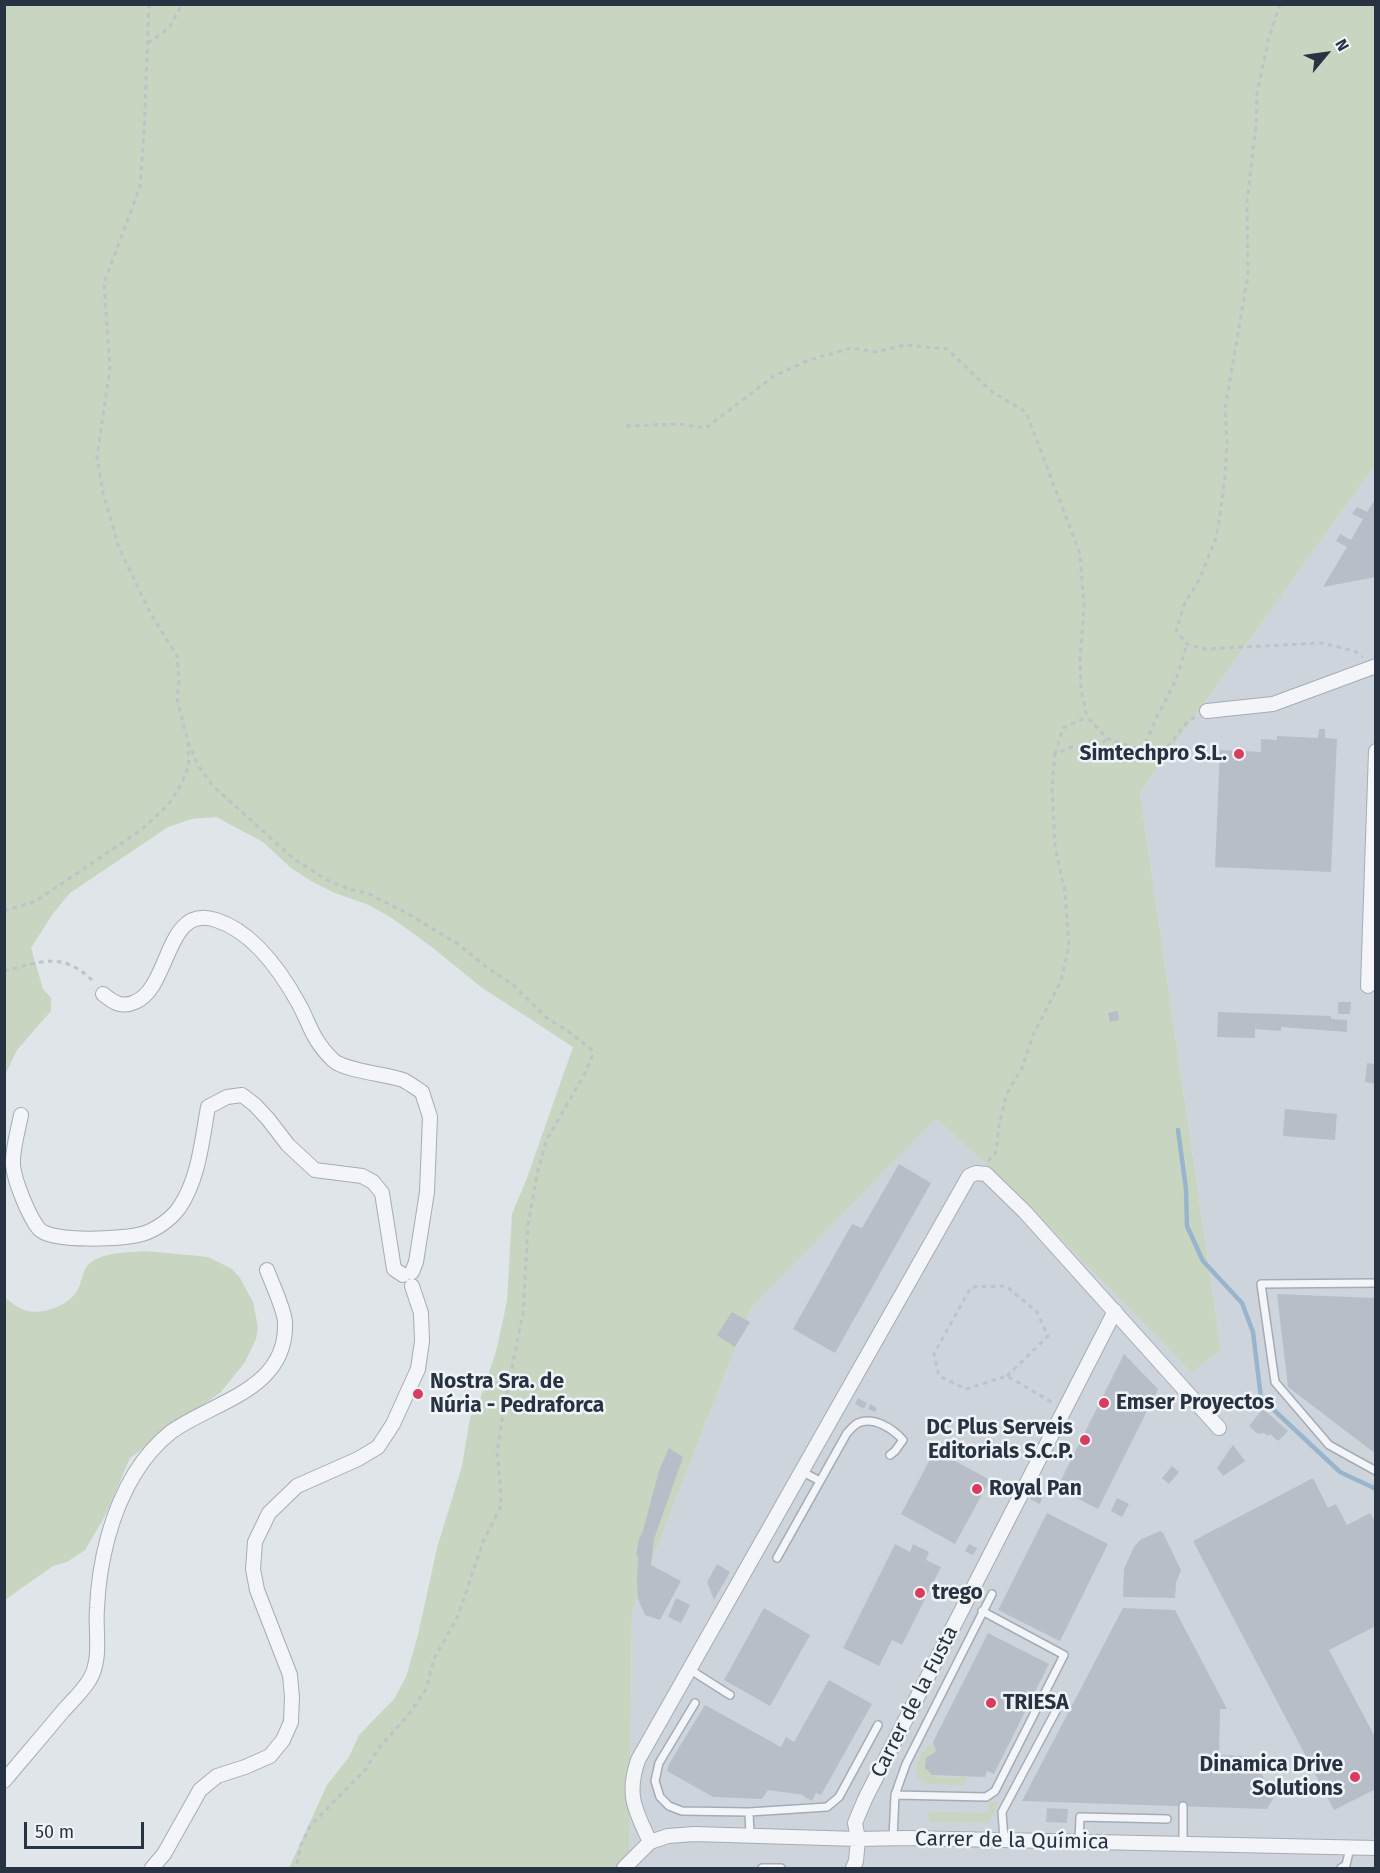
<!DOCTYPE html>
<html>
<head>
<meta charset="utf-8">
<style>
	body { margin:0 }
	#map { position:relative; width:1380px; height:1873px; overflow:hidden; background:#e0e5ea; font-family:"Fira Sans",sans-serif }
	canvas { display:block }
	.frame { position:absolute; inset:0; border:6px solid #273343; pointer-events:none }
	.north { position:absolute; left:1296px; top:24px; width:60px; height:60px; -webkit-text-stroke:4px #f0f4f7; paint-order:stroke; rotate:61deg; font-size:16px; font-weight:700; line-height:24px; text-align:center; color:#273343 }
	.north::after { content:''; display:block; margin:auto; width:21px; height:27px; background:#273343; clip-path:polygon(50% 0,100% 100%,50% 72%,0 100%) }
	.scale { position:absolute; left:24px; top:1822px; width:120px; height:27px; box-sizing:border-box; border:3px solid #273343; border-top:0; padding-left:8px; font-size:18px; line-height:21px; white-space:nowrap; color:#273343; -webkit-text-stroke:4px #f0f4f7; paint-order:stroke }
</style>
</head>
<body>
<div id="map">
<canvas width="1380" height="1873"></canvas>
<div class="frame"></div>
<div class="north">N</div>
<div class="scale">50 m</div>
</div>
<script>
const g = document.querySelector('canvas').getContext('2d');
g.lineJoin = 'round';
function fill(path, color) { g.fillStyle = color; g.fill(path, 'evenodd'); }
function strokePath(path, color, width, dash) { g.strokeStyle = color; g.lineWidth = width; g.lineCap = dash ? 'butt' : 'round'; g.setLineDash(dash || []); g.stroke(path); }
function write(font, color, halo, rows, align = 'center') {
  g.font = font + ' "Fira Sans",sans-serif'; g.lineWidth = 5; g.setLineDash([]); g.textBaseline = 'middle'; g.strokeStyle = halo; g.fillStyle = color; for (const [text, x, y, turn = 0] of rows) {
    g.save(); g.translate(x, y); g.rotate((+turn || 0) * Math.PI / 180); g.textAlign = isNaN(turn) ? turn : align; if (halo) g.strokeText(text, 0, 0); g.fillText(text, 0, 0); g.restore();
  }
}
const built = new Path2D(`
	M1375,465v1403h-746l3,-257 119,-303 185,-189 65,59 191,195 29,-23 -81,-557z`);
const green = new Path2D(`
	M5,5h1370v460l-235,328 81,557 -29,23 -191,-195 -65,-59 -185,189 -119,303 -3,257h-340l38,-83 22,-28 10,-22 35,-36 12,-22 12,-42 19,-87 25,-82 8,-48 11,-21 16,-49 10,-47 5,-87 15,-36 46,-131 -92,-60 -48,-39 -41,-30 -23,-13 -34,-12 -24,-12 -20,-13 -28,-26 -47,-25 -24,2 -24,8 -98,66 -18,22 -21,33 12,41 8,9v13l-34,39 -12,25z
	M146,1251l62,6 24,12 8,9 13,24 5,25 -2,12 -11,23 -24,30 -91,66 -24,56 -21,36 -18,12 -14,4 -48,34 -1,-303c7,5 13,11 20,13 17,6 44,-4 53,-19 5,-8 5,-20 11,-26 14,-14 40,-12 58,-14z
	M934,1743l2,8c-9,4 -13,10 -10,20l11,6h28v8l-38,-1 -8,-4c-8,-14 2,-30 15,-37z
	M989,1802h10l-10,21 -60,-1v-10l60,1z`);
const stream = new Path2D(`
	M1178,1130l8,59 1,37 16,35 39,42 11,29 8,66 79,74 36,17`);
const building = new Path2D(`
	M1376,498v79l-53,10 24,-40 -11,-6 4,-7 11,6 12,-21 -11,-5 5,-7 10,5z
	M1319,729h6v9l12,1 -6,133 -116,-5 5,-117 41,2v-13l16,1v-4l41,2z
	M1338,1002h13l-1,12h-12z
	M1118,1011l1,9 -9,2 -2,-9z
	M1218,1012l113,4v3l16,1v12l-66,-5v4l-26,-2v9l-38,-1z
	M1367,1063l9,1v20l-11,-2z
	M1285,1109l52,5 -2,26 -52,-4z
	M899,1164l32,19 -96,170 -42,-24 59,-105 10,4z
	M1277,1294l99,4v156l-88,-67z
	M732,1312l18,10 -15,25 -18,-12z
	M1124,1354l34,35 -60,120 -41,-21z
	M858,1398l9,5 -3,6 -9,-5z
	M870,1404l7,4 -2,4 -7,-3z
	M1263,1409l25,22 -10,10 -8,-7 -2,2 -4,-3 -6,1 -9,-8z
	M1233,1445l12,16 -22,15 -6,-8z
	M669,1448l14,9 -29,82 -3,26 30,16 -21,39 -15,-5 -7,-16 -1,-17 1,-25 -2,-1 3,-18 3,-4 17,-63z
	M935,1450l55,30 -35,64 -54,-30z
	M1172,1466l7,6 -10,12 -7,-6z
	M1313,1478l15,30 8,-4 11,21 23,-12 6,10v103l-47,24 47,89v50l-42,21 -141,-269z
	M1034,1492l9,4 -3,8 -10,-5z
	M1117,1498l12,6 -7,13 -11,-6z
	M1047,1513l61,31 -48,97 -62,-31z
	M1160,1531l3,2 18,37 -5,13 -1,15 -52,-1 1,-28 10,-22 6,-7z
	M895,1544l15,8 3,-8 16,8 -3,8 15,7 -39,78 -10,-5 -13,26 -36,-18z
	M969,1544l8,4 -4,7 -8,-4z
	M717,1564l13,8 -16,28 -7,-18z
	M676,1598l14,7 -9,18 -13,-6z
	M764,1608l46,27 -40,71 -46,-26z
	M1123,1608l52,2 52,99h-7l-1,46 33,1 16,30 7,-4 6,12 -7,3 -7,12 -245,-8z
	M988,1633l61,31 -55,110 -7,-3 -2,6 -53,-2 -7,-7 1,-10 10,-7 -3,-9z
	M829,1680l43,24 -51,91 -5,-2 -4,8 -9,-5 1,-1 -36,-5 -6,9 -49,-2 -46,-26 2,-7 36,-59 76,42 5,-10 8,5z
	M1047,1808l21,1 -1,14 -21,-1z`);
const path = new Path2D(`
	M1280,4l-12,37 -11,53 -1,31 -9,78 1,72 -23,134 2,34 -2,34 -5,39 -4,22 -16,40 -16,27 -8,26 11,13 18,5 117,-6 32,8 9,6
	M148,43l21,-15 13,-24
	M626,426l53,-2 27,4 68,-52 35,-16 43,-12 24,4 28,-7 43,4 45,43 34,20 54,142 4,53 -4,51 1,31 6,28 21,22 34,11 14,-31 20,-39 11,-36
	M188,742l11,25 13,18 82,74 35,22 20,8 20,5 36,18 53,32 27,22 28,19 34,33 22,14 23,18v7l-9,20 -36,62 -9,31 -10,55 -5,88 -19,94 -7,46 3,27 1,26 -18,36 -25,74 -24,43 -8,30 -16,24 -31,35 -14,22 -55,56 -9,19 -5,23
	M1142,750c32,10 31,-22 53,-33
	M1055,754l8,-26 24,-11
	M4,911l32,-10 105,-71 27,-25 13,-20 8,-20 -1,-23 -11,-43 2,-20 -2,-23 -26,-42 -32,-66 -16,-55 -6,-36 13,-89 -6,-85 36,-96 4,-53 5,-130
	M4,971c40,-10 59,-20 91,12
	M988,1161l8,-9 3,-27 8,-32 15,-25 11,-33 28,-54 8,-35 -4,-54 -10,-45 -3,-59 3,-34 17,-7 19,2 17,-10
	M1007,1376l41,-40 -11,-24 -31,-26 -35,1 -37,67 5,22 27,13 41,-13 46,27`);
const service = new Path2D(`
	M1376,1283l-115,1 14,98 54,63 47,26
	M801,1471l19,10
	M777,1558l70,-125c3,-3 7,-8 11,-10 16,-7 35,6 45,17l-8,11 -5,4
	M689,1669l41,26
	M695,1703l-36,60 -4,18 5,16 9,9 13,5 67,1 78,-5 12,-10 39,-72
	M895,1795l91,2 9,-6 69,-136 -82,-44
	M1183,1806v39
	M749,1812l1,24
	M893,1838l2,-43 11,-31 86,-170
	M1004,1840l-2,-28 55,-103
	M1079,1843l1,-26 87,2
	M762,1868h19
	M1341,1868l5,-3 4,-17`);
const minor = new Path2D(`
	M1207,711l66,-7 103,-38
	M1368,986l8,-235
	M103,994c11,9 19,14 32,8 36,-15 30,-99 81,-82 38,12 66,53 84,86 11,22 14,36 33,54 11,11 54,14 70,20 6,3 13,8 19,12l8,25 -3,75 -11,70 -4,10
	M21,1115c-3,16 -9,35 -8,50 1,15 16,52 26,64 13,14 84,10 103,5 14,-4 29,-15 37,-26 20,-29 23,-68 29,-101l19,-10 15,-2 13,10 13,14 20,26 27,25 47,6 11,6 9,11 12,76 9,6
	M4,1781c20,-24 40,-47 59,-70 9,-10 20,-20 27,-32 12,-21 5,-48 7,-71 2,-46 14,-96 38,-135 10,-16 21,-29 36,-41 43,-31 117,-42 114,-110 -1,-14 -13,-38 -18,-52
	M650,1842c-15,-32 -24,-47 -12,-82l331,-584 7,-3 10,1 39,38 194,216
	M152,1868l12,-14 36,-64 17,-14 28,-9 25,-11 13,-16 8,-18 1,-25 -2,-22 -33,-85 -4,-21 2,-27 14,-29 28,-27 61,-27 20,-12 15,-23 25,-55 4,-28 -1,-28 -9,-27
	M624,1868l26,-26 18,-6 26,-2 164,5 48,-1 470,10
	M853,1868l3,-7 2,-22 -3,-16 10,-24 250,-488`);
const markers = [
	[1239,754,6,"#d83c5e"],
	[418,1394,6,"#d83c5e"],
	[1104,1403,6,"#d83c5e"],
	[1085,1440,6,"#d83c5e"],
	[977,1489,6,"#d83c5e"],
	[920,1593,6,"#d83c5e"],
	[991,1703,6,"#d83c5e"],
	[1355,1777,6,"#d83c5e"]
];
const poiNames = [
	["Simtechpro S.L.",1227,754,"right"],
	["Nostra Sra. de",430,1382],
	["Núria - Pedraforca",430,1406],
	["Emser Proyectos",1116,1403],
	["DC Plus Serveis",1073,1428,"right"],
	["Editorials S.C.P.",1073,1452,"right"],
	["Royal Pan",989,1489],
	["trego",932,1593],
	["TRIESA",1003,1703],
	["Dinamica Drive",1343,1765,"right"],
	["Solutions",1343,1789,"right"]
];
const streetNames = [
	["Carrer de la Fusta",915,1702,-63],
	["Carrer de la Química",1012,1841,1]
];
fill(built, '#ced4dc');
fill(green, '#c7d5c1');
strokePath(stream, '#99b5cd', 4.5);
fill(building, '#b7bec8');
strokePath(service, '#a5acb5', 10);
strokePath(minor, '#a5acb5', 16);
strokePath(path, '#bec3c9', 3, [4.5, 4.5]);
strokePath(service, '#f3f5f8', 7);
strokePath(minor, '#f3f5f8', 14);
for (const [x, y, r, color] of markers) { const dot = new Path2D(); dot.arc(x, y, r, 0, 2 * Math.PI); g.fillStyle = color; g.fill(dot); strokePath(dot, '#f0f4f7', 2); }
write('bold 21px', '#273343', '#f0f4f7', poiNames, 'left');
write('21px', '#273343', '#f0f4f7', streetNames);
</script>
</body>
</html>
